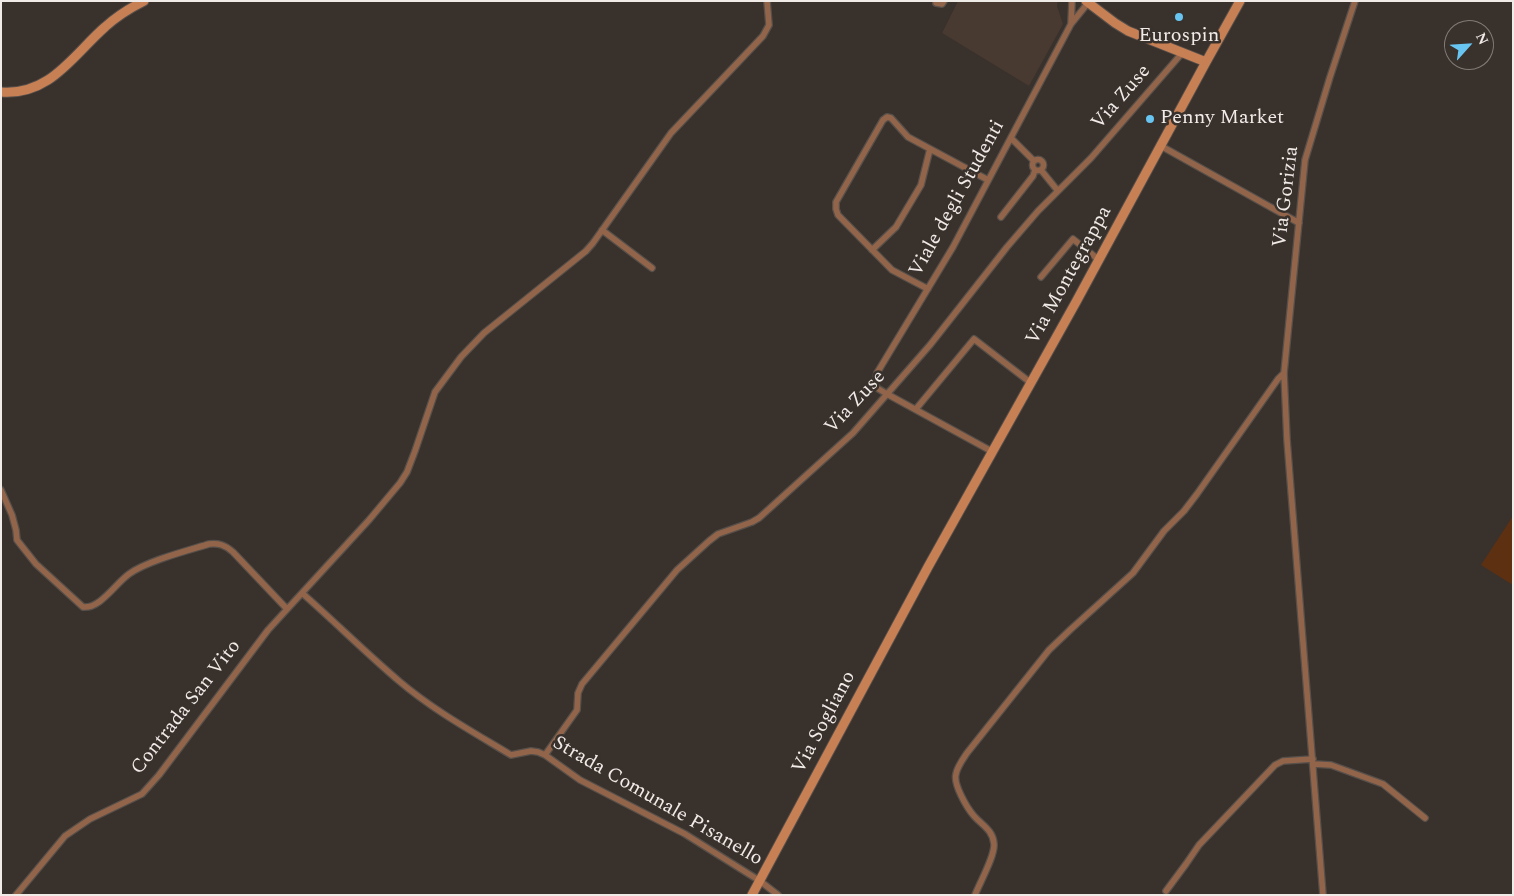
<!DOCTYPE html>
<html>
<head>
<meta charset="utf-8">
<style>
	body { margin:0 }
	#map { position:relative; width:1514px; height:896px; overflow:hidden; background:#39312c; font-family:Spectral,serif }
	canvas { display:block }
	.frame { position:absolute; inset:0; border:2px solid #f1ebe8; pointer-events:none }
	.north { position:absolute; left:1444px; top:20px; width:50px; height:50px; box-sizing:border-box; background:#39312c; border:1px solid #837b77; border-radius:50%; rotate:64deg; font-size:14px; font-weight:700; line-height:20px; text-align:center; color:#f1ebe8 }
	.north::after { content:''; display:block; margin:auto; width:18px; height:22px; background:#68c4f0; clip-path:polygon(50% 0,100% 100%,50% 72%,0 100%) }
</style>
</head>
<body>
<div id="map">
<canvas width="1514" height="896"></canvas>
<div class="frame"></div>
<div class="north">N</div>
</div>
<script>
const g = document.querySelector('canvas').getContext('2d');
g.lineJoin = 'round';
function fill(path, color) { g.fillStyle = color; g.fill(path, 'evenodd'); }
function strokePath(path, color, width, dash) { g.strokeStyle = color; g.lineWidth = width; g.lineCap = dash ? 'butt' : 'round'; g.setLineDash(dash || []); g.stroke(path); }
function write(font, color, halo, rows, align = 'center') {
  g.font = font + ' Spectral,serif'; g.lineWidth = 5; g.setLineDash([]); g.textBaseline = 'middle'; g.strokeStyle = halo; g.fillStyle = color; for (const [text, x, y, turn = 0] of rows) {
    g.save(); g.translate(x, y); g.rotate((+turn || 0) * Math.PI / 180); g.textAlign = isNaN(turn) ? turn : align; if (halo) g.strokeText(text, 0, 0); g.fillText(text, 0, 0); g.restore();
  }
}
const built = new Path2D(`
	M958,1h100l-1,5 6,18 -34,62 -87,-53z`);
const green = new Path2D(`
	M1513,516v69l-32,-20z`);
const street = new Path2D(`
	M936,1v2l6,1 2,-3
	M1071,24l1,-23
	M1011,138l23,23
	M1161,146l138,77
	M1032.5 165a5.5 5.5 0 1 1 11 0a5.5 5.5 0 1 1-11 0Z
	M1041,170l17,21
	M1001,217l32,-41 2,-6
	M602,230l50,38
	M872,250l24,-23 25,-42 9,-36
	M1041,277l32,-38 26,21
	M928,289l-36,-19 -54,-55 -2,-6v-7l47,-82 4,-3 4,1 17,19 80,43
	M916,409l58,-70 57,44
	M993,452l-106,-58 -10,-6 -2,-7 2,-8 76,-126 118,-223 17,-21
	M1,490l11,25 4,15 1,10 19,24 47,43c17,2 32,-23 46,-33 18,-13 57,-23 80,-30 10,-1 16,1 24,8l54,57
	M302,593c33,29 64,60 97,88 34,29 74,51 112,74l20,-4 7,1 7,3 35,25 105,54 75,47 18,14
	M545,755l32,-45 1,-17 4,-9 95,-114 32,-29 9,-7 34,-12 7,-4 94,-85 77,-88 77,-98 31,-36 53,-53 92,-106
	M1314,764l17,1 52,19 42,34
	M1166,891l20,-27 13,-19 76,-80 8,-4 30,-2
	M16,895l49,-59 25,-17 52,-25 17,-19 109,-145 101,-110 31,-37 7,-11 8,-21 20,-59 26,-35 23,-24 102,-82 7,-8 78,-110 92,-97 6,-11 -2,-24
	M975,895c5,-13 20,-39 19,-51 -1,-14 -12,-19 -20,-28 -7,-8 -21,-32 -18,-42 1,-7 7,-15 11,-21l82,-103 21,-20 63,-57 31,-42 20,-20 13,-17 81,-115 6,-6
	M1323,895l-36,-455 -3,-67 21,-213 25,-83 25,-76`);
const secondary = new Path2D(`
	M1086,1l29,22 13,8 78,31
	M1,92c49,4 72,-37 104,-65 12,-11 25,-19 39,-26
	M752,895l176,-328 148,-265 130,-240 34,-61`);
const markers = [
	[1179,17,5,"#68c4f0"],
	[1150,119,5,"#68c4f0"]
];
const poiNames = [
	["Eurospin",1179,37],
	["Penny Market",1160,119,"left"]
];
const streetNames = [
	["Via Zuse",1122,98,-49],
	["Via Gorizia",1287,197,-83],
	["Viale degli Studenti",958,199,-61],
	["Via Montegrappa",1070,276,-61],
	["Via Zuse",856,403,-47],
	["Contrada San Vito",187,708,-52],
	["Via Sogliano",825,723,-62],
	["Strada Comunale Pisanello",657,802,30]
];
fill(built, '#483931');
fill(green, '#5e3012');
strokePath(street, '#564f4a', 8);
strokePath(secondary, '#564f4a', 11);
strokePath(street, '#92654a', 5.5);
strokePath(secondary, '#c77f54', 9);
for (const [x, y, r, color] of markers) { const dot = new Path2D(); dot.arc(x, y, r, 0, 2 * Math.PI); g.fillStyle = color; g.fill(dot); strokePath(dot, '#39312c', 2); }
write('20px', '#f1ebe8', '#39312c', poiNames);
write('20px', '#f1ebe8', '#39312c', streetNames);
</script>
</body>
</html>
